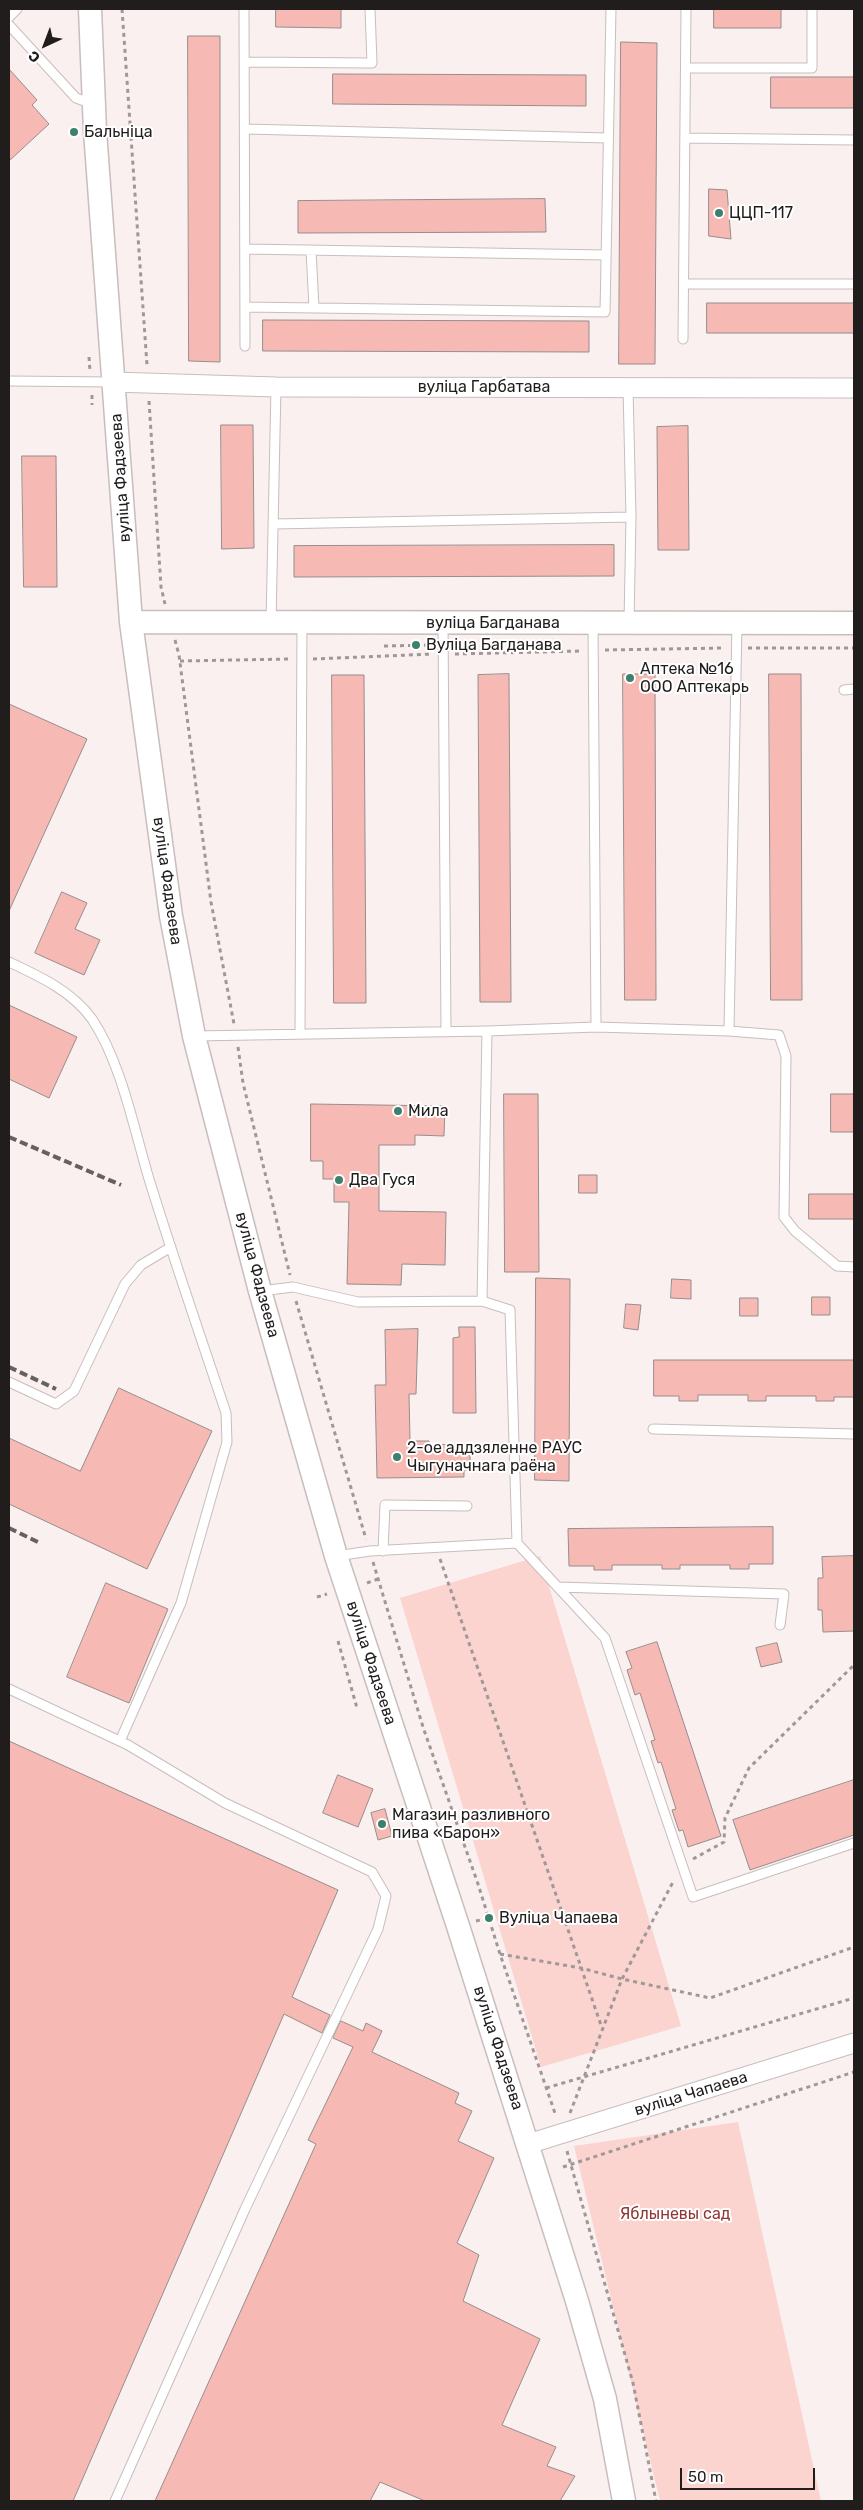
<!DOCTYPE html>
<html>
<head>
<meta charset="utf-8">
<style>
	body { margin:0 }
	#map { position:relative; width:863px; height:2510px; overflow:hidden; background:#faf0ef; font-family:Rubik,sans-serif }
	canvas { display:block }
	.frame { position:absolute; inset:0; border:10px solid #211d1d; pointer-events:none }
	.north { position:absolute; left:20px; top:20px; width:50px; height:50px; -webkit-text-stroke:4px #fff; paint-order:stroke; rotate:223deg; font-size:14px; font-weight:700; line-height:20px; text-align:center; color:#211d1d }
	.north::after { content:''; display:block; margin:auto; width:18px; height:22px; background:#211d1d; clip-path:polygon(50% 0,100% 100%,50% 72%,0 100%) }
	.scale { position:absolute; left:680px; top:2468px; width:135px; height:22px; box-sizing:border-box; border:2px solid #211d1d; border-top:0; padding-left:6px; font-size:15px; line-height:18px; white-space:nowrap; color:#211d1d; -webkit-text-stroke:4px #fff; paint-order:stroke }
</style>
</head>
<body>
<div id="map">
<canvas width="863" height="2510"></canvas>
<div class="frame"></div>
<div class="north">С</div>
<div class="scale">50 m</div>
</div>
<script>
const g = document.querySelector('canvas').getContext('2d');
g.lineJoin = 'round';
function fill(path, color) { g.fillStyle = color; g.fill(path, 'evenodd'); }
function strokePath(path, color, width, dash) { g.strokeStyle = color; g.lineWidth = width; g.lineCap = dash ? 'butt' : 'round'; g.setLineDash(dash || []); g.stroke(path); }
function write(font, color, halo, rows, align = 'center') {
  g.font = font + ' Rubik,sans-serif'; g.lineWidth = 4; g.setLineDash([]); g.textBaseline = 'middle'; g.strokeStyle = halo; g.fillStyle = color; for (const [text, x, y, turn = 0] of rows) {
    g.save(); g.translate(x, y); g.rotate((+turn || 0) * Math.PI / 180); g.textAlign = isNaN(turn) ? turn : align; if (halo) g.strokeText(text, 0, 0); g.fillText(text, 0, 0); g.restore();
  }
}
const green = new Path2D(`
	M540,1556l141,470 -140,41 -141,-469z
	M738,2122l83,379h-161l-86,-355z`);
const building = new Path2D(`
	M276,9h65v19l-65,-1z
	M714,9h67v19h-67z
	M188,36h32v326l-31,-1z
	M621,42l36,1 -2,321h-36z
	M9,69l28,31 -5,5 17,19 -40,37z
	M333,74l253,1v31l-253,-2z
	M771,77h83v31h-83z
	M709,189l18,1 4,49 -22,-3z
	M545,199l1,33 -248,1v-32z
	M707,303h147v30h-147z
	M263,320l326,1v31l-326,-1z
	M221,425h32l1,123 -32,1z
	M688,426l1,124h-31l-1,-123z
	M22,456h34l1,131h-33z
	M614,545v31l-320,1v-31z
	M509,674l2,328h-31l-2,-327z
	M623,674h32l1,326h-31z
	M769,674h32l1,326h-31z
	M332,675h32l2,328h-32z
	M9,704l78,35 -78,172z
	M62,892l25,11 -12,26 25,11 -16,35 -49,-22z
	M9,1005l68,32 -28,61 -40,-19z
	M504,1094h34l1,178h-34z
	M831,1094h23v38h-23z
	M311,1104l134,2 -1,30 -29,-1v10h-36v66l67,1 -1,53 -43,-1 -1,21 -54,-1 2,-82h-15v-23h-11v-18h-12z
	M579,1175h18v18h-18z
	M809,1194h45v25h-45z
	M536,1278l34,1 -1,202 -34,-1z
	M672,1279l19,1v19l-20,-1z
	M812,1297h18v18h-18z
	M740,1298h18v18h-18z
	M626,1304l15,1 -3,25 -14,-2z
	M459,1327h16l1,86h-23v-75l6,-1z
	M418,1329l-2,65h-7l1,47h19v4l41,-1v26h-6v7l-87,1 -2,-93h11l-1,-55z
	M654,1360h200v37h-20v4h-18v-5h-50v5h-18v-6h-50v6h-19v-5h-25z
	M119,1388l93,43 -65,138 -138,-65v-66l71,33z
	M773,1527v37h-24v5h-19v-4h-50v4h-18v-4h-50v5h-18v-4h-25l-1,-37z
	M854,1556v75l-31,1 -1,-22h-4v-32h5l-1,-21z
	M106,1583l62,26 -39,94 -62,-26z
	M657,1642l64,194 -33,11 -5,-17 -4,1 -7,-21 4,-1 -15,-47 -3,1 -7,-22 4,-1 -15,-47 -5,2 -8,-25 5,-2 -6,-16z
	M777,1643l5,19 -21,5 -5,-19z
	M9,1741l329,149 -46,107 38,18 -8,18 -38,-19 -211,487h-64z
	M338,1775l35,14 -15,38 -35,-14z
	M854,1780v55l-104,35 -17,-50z
	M385,1809l7,27 -14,4 -7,-27z
	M341,2021l22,10 3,-8 16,8 -10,21 87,41 -4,10 17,8 -14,30 36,17 -37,85 22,12 -16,46 77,38 -38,86 54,22 -9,19 28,10 -15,25h-135l-45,-19 -10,19h-215l161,-357 -8,-4 45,-93 -20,-9z`);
const path = new Path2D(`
	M122,9l25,356
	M89,357l1,14
	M92,395v10
	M149,401l12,186 4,17
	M175,640l4,15 32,247 23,122
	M384,646l46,-1
	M748,648h106
	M605,650l119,-2
	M455,654l127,-3
	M313,659l119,-5
	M180,661l109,-2
	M238,1047l5,36 47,192
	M296,1301l70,238
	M440,1559l162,469
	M373,1562l50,165 55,157 22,70 56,162
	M367,1583l11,-4
	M317,1597l10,-3
	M338,1641l19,67
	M693,1859l31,-17 1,-24 24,-50 105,-103
	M476,1921l13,-3
	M500,1954l81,14 41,11 88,19 144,-51
	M546,2088l308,-90
	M570,2113l52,-134 51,-97
	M567,2151l66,232 23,118
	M563,2167l291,-95`);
const service = new Path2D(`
	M244,9l1,337
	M9,17l8,-8
	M9,25l67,73 17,6
	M244,62l128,1 -2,-54
	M686,68h126v-59
	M245,129l363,9
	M685,138l169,2
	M245,249l361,6
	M311,250l3,58
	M684,284h170
	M245,307l360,5 6,-303
	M683,339l3,-330
	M9,381l104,1
	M628,387l3,130 -2,106
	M274,524l357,-7
	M271,622l5,-235
	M443,623l3,409
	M593,623l3,404
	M844,690l10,-1
	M9,962c30,14 63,29 83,57 29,43 42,110 57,160 24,78 51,156 77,234l1,29 -46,161 -61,138
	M729,1031l8,-407
	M300,1034l2,-412
	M194,1036l293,-5 109,-4 133,4 50,4 7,21 -2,161 11,14 42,35 17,1
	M261,1291l32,-4 65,15 124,-1 5,-270
	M9,1382l47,22 18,-13 51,-107 16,-19 30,-18
	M653,1429l201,5
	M517,1543l88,95 88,259 161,-54
	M383,1551l2,-46 82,1
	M336,1556l34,-5 147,-8 -7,-233 -28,-9
	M559,1587l225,7 -4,31
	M9,1689l119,56 97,58 147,69 14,24 -8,33 -133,280 -130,292`);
const minor = new Path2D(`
	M113,382l163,5 578,1
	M528,2144l326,-101`);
const tertiary = new Path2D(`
	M90,9l5,122 36,491 40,294 23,120 66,255 76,265 122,370 119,375 28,98 19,102
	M131,622l723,1`);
const rail = new Path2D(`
	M9,1137l112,48
	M9,1367l47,22
	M9,1528l31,15`);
const markers = [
	[74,132,5,"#3e7f6e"],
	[719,213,5,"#3e7f6e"],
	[416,645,5,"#3e7f6e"],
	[630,678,5,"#3e7f6e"],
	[398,1111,5,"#3e7f6e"],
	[339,1180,5,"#3e7f6e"],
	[397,1457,5,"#3e7f6e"],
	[382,1824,5,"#3e7f6e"],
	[489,1918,5,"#3e7f6e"]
];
const poiNames = [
	["Бальніца",84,132],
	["ЦЦП-117",729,213],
	["Вуліца Багданава",426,645],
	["Аптека №16",640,669],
	["ООО Аптекарь",640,687],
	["Мила",408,1111],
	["Два Гуся",349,1180],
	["2-ое аддзяленне РАУС",407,1448],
	["Чыгуначнага раёна",407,1466],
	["Магазин разливного",392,1815],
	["пива «Барон»",392,1833],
	["Вуліца Чапаева",499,1918]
];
const streetNames = [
	["вуліца Гарбатава",484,387],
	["вуліца Фадзеева",121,478,-94],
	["вуліца Багданава",493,623],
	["вуліца Фадзеева",167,881,82],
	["вуліца Фадзеева",257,1275,75],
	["вуліца Фадзеева",371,1663,72],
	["вуліца Фадзеева",498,2048,72],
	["вуліца Чапаева",691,2094,-17]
];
const parkNames = [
	["Яблыневы сад",675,2214]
];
fill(green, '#fbd4d0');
fill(building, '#f6b9b3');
strokePath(building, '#968d8c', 1);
strokePath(service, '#c7bebd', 11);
strokePath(minor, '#c7bebd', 21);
strokePath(tertiary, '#c7bebd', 25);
strokePath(path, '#a09897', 3, [4, 4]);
strokePath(service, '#fff', 9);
strokePath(minor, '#fff', 19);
strokePath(tertiary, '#fff', 22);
strokePath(rail, '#666060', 4, [8, 4]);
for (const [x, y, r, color] of markers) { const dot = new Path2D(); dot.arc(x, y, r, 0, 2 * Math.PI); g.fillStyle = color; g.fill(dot); strokePath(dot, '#fff', 2); }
write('16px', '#211d1d', '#fff', poiNames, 'left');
write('16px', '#211d1d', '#fff', streetNames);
write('16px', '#8e3734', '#fff', parkNames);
</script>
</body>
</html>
